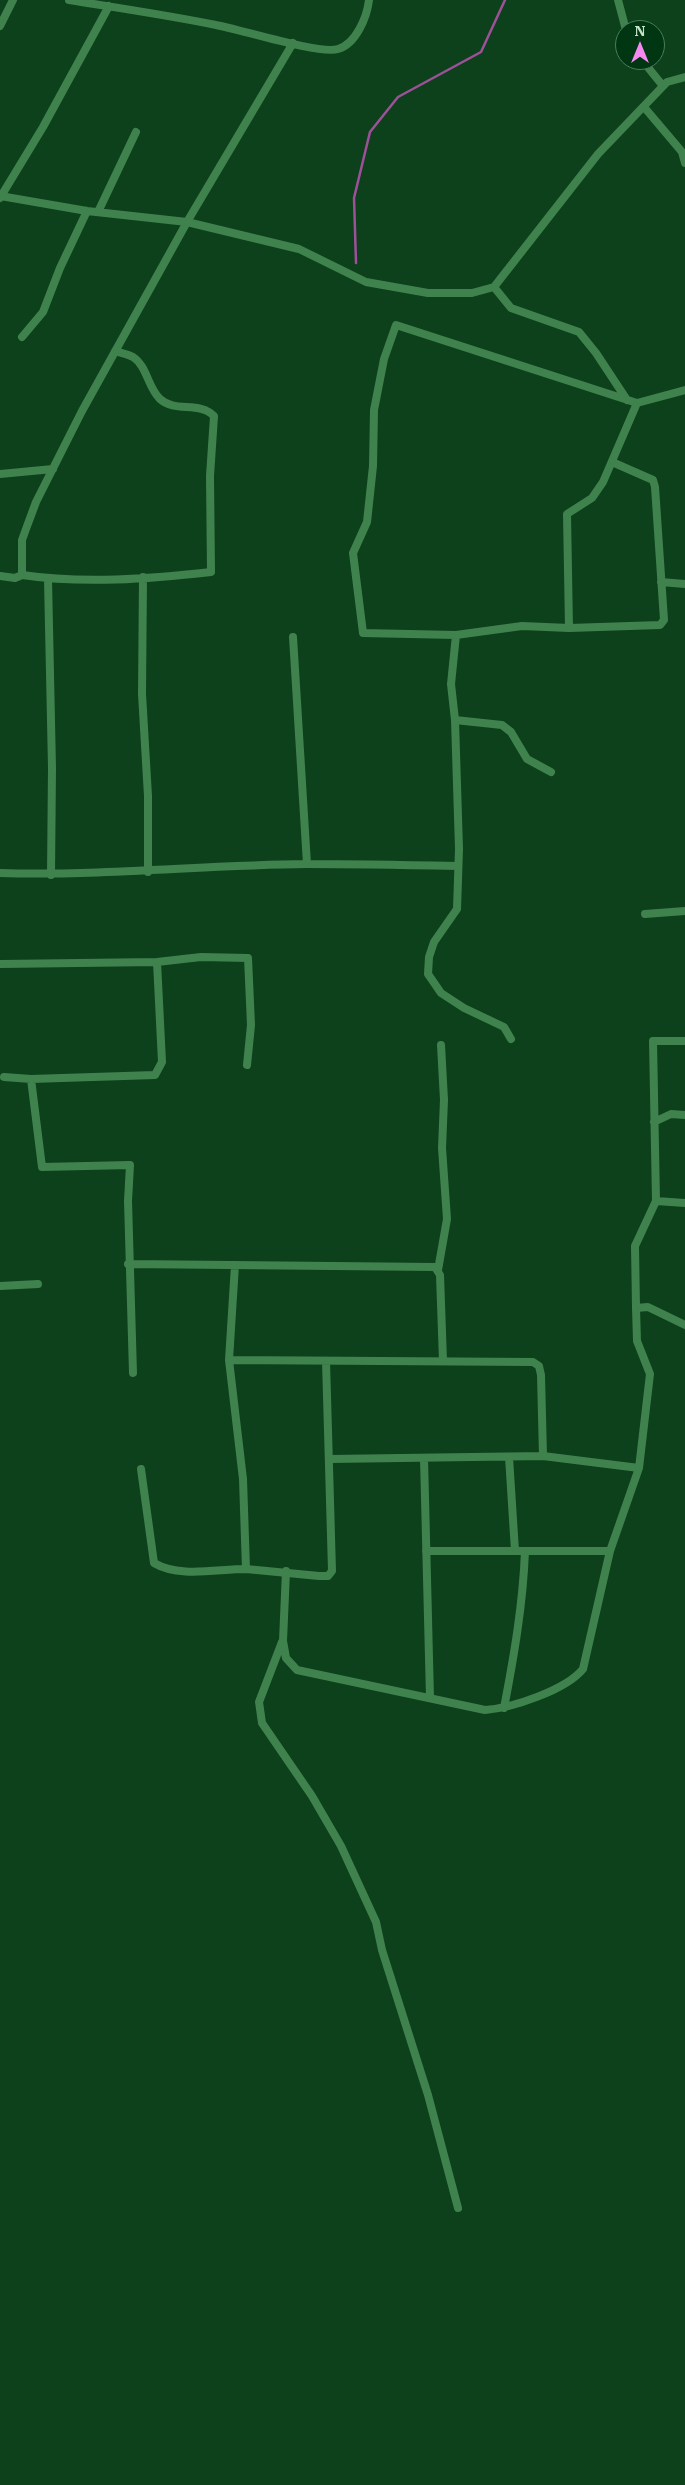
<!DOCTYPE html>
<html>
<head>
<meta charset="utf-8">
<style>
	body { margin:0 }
	#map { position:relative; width:685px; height:2485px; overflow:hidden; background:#0c411b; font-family:"IBM Plex Serif",serif }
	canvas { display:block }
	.north { position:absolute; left:615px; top:20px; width:50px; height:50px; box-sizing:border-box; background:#003611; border:1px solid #4e7c5a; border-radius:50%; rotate:0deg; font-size:14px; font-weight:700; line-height:20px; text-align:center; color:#c4e5c8 }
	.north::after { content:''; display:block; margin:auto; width:18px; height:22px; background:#f489f0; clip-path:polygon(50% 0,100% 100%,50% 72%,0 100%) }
</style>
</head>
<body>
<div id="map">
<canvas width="685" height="2485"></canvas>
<div class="north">N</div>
</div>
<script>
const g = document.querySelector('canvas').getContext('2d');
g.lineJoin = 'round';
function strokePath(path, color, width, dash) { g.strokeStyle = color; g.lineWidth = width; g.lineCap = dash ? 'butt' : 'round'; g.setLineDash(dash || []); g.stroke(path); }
const stream = new Path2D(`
	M356,263l-2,-65 16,-66 28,-35 83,-45 24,-52`);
const street = new Path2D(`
	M69,0c49,8 98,15 147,25 23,4 104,30 122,24 18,-5 29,-32 31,-49
	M618,0l8,30
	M0,26l13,-26
	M642,60l21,26
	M644,107l38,45 3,11
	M0,196l87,15 100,11 112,27 67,33 62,11h44l22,-6 104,-133 69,-72 18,-5
	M0,198l43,-71 66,-121
	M98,212l38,-80
	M494,287l17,21 68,24 17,21 31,47
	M22,337l21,-25 17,-44 27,-57
	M612,462l41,18 2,7 9,133 -4,5 -91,3 -47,-2 -66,9 -93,-2 -10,-80 14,-31 6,-56 1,-56 10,-51 12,-34 241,78 48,-13
	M0,474l53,-5
	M22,575c61,9 127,4 189,-3l-1,-96 4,-60c-15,-15 -39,-3 -54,-17 -12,-11 -13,-33 -27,-42 -5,-3 -12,-4 -18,-6
	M0,576l15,2 7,-3v-35l4,-11 10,-27 46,-91 105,-189 106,-179
	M143,577l-1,117 6,102v76
	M48,579l4,189 -1,107
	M661,582l24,2
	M569,628l-2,-114 25,-16 11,-16 34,-79
	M456,635l-5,49 4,36 4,129 -2,60 -23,33 -5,15 -1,17 13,19 23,15 40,19 7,12
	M293,637l14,227
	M455,720l47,5 9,7 16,27 24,13
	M0,873c103,3 204,-8 307,-9 50,0 101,1 151,2
	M645,914l40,-3
	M0,964l157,-2 44,-5 47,1 3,67 -4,40
	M4,1077l27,2 124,-4 7,-13 -5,-100
	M31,1079l11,88 88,-2 -2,36 5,172
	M654,1122l17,-8 14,1
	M656,1201l29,2
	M128,1264l307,3 5,8 3,86
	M235,1265l-6,95 14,119 3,90 73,7h9l4,-5 -6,-210
	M438,1270l9,-51 -5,-71 2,-48 -3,-55
	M0,1286l38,-2
	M636,1308l-1,-62 21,-45 -3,-160h32
	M229,1360l304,2 6,4 2,9 2,81
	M509,1457l6,94
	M424,1458l6,240
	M330,1459l213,-3 96,12
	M141,1469l13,94c25,15 63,6 92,6
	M426,1551h184
	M286,1571l-3,70 3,17 11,12 188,40c27,-2 81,-20 98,-41l27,-118 29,-83 11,-94 -13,-33 -1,-33 12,-1 37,18
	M282,1642l-23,60 3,21 50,73 29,50 35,76 6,28 46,145 30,113
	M504,1708c10,-52 19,-104 21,-157`);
strokePath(stream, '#9e509b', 2.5);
strokePath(street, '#40824d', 8);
</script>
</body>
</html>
